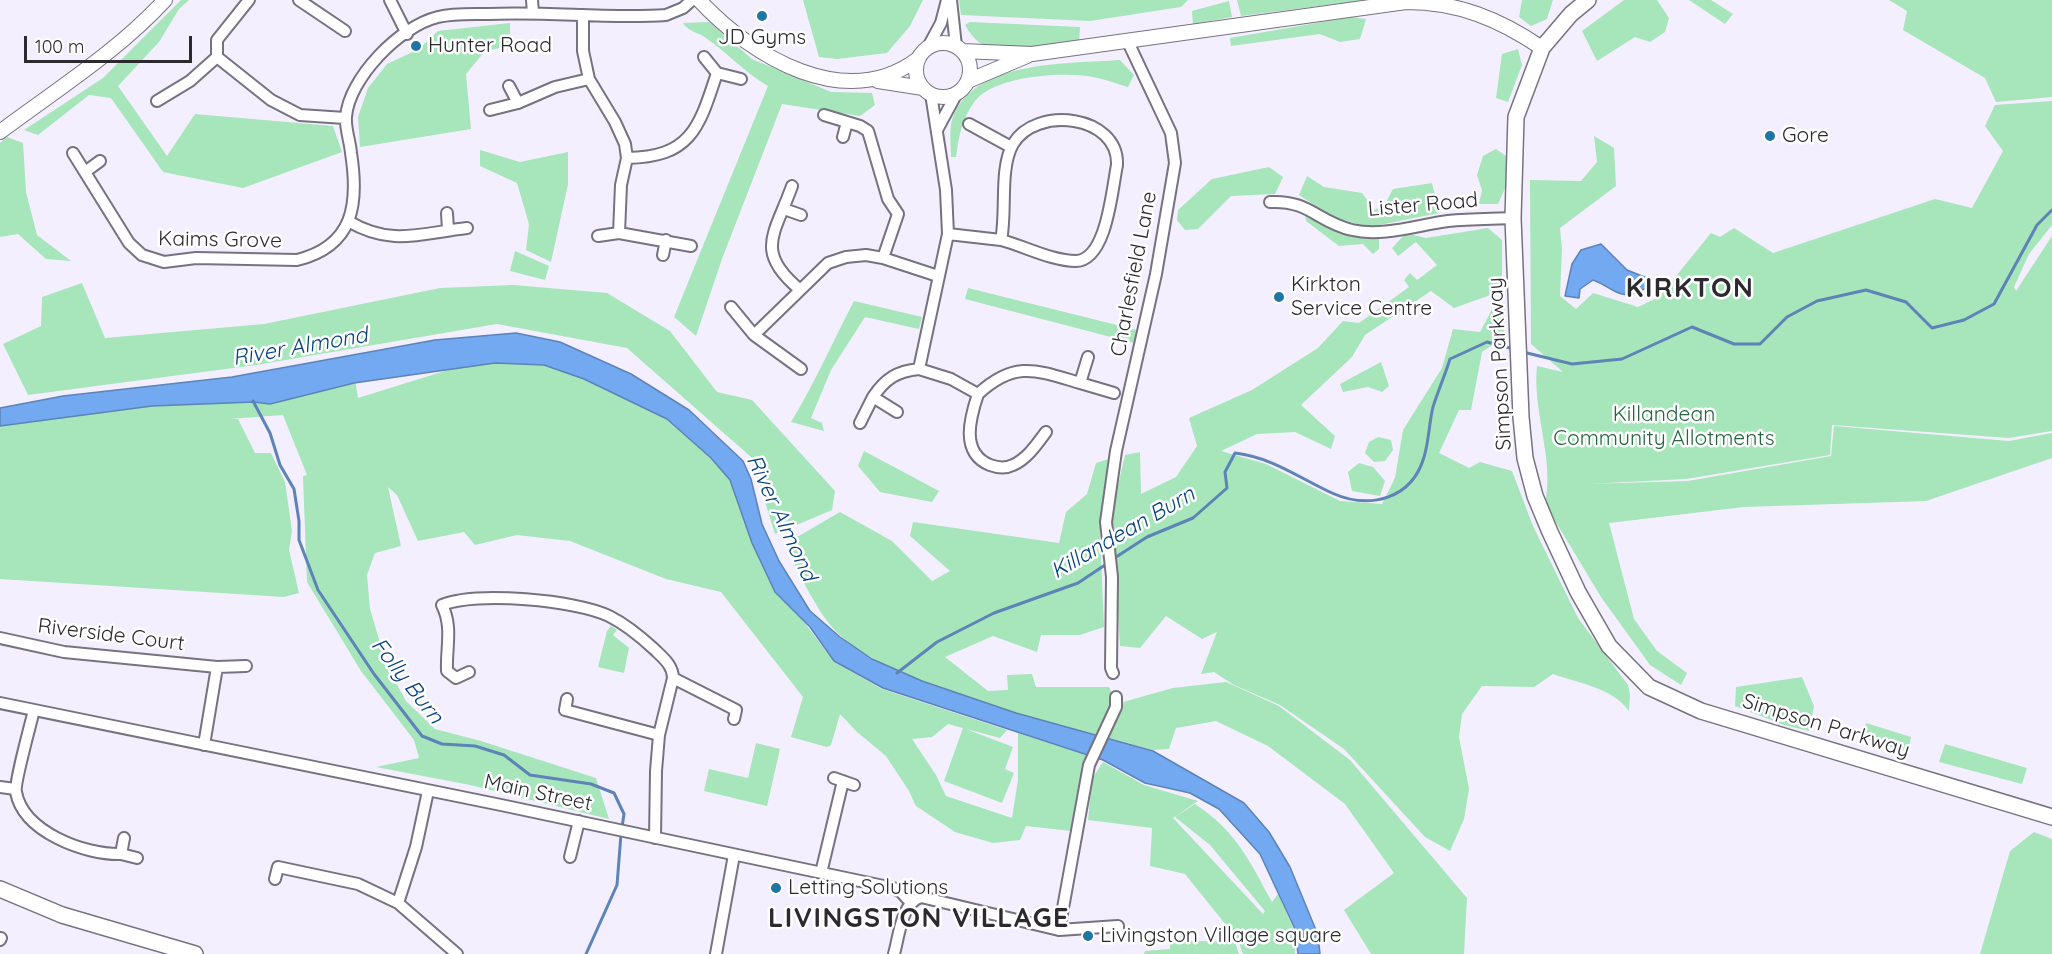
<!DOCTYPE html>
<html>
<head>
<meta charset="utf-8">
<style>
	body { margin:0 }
	#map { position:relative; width:2052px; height:954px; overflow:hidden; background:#f4effe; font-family:Quicksand,sans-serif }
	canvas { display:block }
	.scale { position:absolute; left:24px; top:36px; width:168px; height:27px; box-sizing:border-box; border:3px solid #2c2a2f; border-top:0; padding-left:8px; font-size:18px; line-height:21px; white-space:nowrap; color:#2c2a2f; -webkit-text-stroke:4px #fff; paint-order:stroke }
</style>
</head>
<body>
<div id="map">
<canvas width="2052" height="954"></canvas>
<div class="scale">100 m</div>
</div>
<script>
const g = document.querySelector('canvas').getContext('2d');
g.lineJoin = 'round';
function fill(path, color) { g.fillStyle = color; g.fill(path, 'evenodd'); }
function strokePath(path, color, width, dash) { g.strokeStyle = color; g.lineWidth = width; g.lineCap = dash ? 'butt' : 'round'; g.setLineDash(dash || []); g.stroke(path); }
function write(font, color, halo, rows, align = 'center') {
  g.font = font + ' Quicksand,sans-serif'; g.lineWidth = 5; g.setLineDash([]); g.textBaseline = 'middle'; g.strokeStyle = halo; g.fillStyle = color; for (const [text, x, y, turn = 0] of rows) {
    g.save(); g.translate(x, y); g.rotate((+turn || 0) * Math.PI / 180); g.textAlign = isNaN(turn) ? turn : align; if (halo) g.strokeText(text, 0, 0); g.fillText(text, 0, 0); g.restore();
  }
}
const green = new Path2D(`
	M181,0h8l-10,9 -20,33 -41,44 49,70 28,-42 138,12 9,26 -99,36 -80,-16 -52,-74 -22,-3 -51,40 -14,-5 79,-52z
	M803,0h120l-13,26 -23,27 -50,6 -18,-2z
	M959,0h229l-7,7 -91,14 -129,-6z
	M1237,0h129l-125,16z
	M1522,0h31l-6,19 -16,7 -12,-9z
	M1624,0h33l12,18 -4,14 -15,10 -15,-5 -38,24 -15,-30z
	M1689,0h22l22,14 -8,10z
	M1889,0h163v97l-56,5 -11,-24 -82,-48 4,-19z
	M1229,1l3,16 -39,7 -1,-13z
	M1351,17l15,2 -6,20 -20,3 -20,-8 -89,12 -1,-8z
	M709,22l43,37 79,33 41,1 3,12 -15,11 -78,-12 -60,155 -26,77 -22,-19 94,-231c-24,-14 -42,-35 -65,-50 -7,-4 -15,-5 -20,-13z
	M970,22l110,5 -1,16c-22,2 -75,10 -95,2 -9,-4 -14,-12 -19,-20z
	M510,23v23l-25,5 -19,23 5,55 -111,18 -2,-30 10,-29 19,-24 32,-15 19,-18z
	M1518,49l4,16 -14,37 -12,-4 6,-44z
	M1120,60l14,15 -6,12c-11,-3 -23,-8 -35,-10 -29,-6 -99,-1 -118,24 -13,17 -16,35 -19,56h-5c0,-12 -2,-27 1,-37 20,-61 117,-56 168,-60z
	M2052,101v124l-23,29 -15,33 2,4 36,-55v195l-43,7 -177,-13 -2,30 -144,24 -99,5 101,-3 143,-25 3,-30 175,15 43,-8v25l-126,43 -182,6 -135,16 25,96 23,32 30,22 -6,12 -31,-20 -49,-68 -56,-93c10,-45 -13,-92 -8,-138l26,6 -32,-28 -1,-164 51,1 16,-19 -3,-26 20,12 2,38 -56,42 2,21 -2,47 16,13 17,-16 45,14 21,-10 52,-64 9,4 14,-9 39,25 162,-54 37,9 31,-57 -18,-25 10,-21z
	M7,137l16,6 3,49 11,43 34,26 -25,-2 -28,-25 -18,3v-94z
	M1496,149l10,7 1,28 -9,20h-19l3,-14 -5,-15 6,-19z
	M480,150l40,12 48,-10v32l-17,78 -25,-12 3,-26 -12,-41 -37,-17z
	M1269,167l14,10 -8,17 -44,2 -33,33 -13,1 -8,-10 1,-10 34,-31z
	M1307,176l17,11 38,6 13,17 10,-6 8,-15 39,-6 7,30 -70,14 -36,-10 -34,-22z
	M1305,215c10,0 16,9 25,13 16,7 32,7 49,8v13l-6,5 -10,-10 -24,2 -33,-25z
	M1488,228l14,12v51l-48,17 -23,-17 -66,44 -13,22 -51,48 34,31 -4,13 -36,-17 -38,2 -36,17 45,13 74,37 42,3 13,-26 8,-48 39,-62 11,-39 27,3 16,-30 9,2 -1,33 -22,15 -11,58h-12l-20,43 30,15 11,-6 32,9 21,55 45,92 50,67 2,10 -1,16c-16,-23 -51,-28 -76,-37l-19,13 -52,-1 -20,28 -3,23 10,52 -5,30 -14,32 -25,-14 -81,-88 -64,-44 -46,-20 -20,-13 -13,2 16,-42 -15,7 -36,-23 -26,32 -20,-2 -8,-134 13,-57 15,-3 1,42 35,-17 21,-31 -8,-28 63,-28 66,-42 25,-27 16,2 50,-36 -5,-7 6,-7 7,7 20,-15 -21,-23 -18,14 -6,-8 14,-15 20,5z
	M515,251l34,15 -4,14 -35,-9z
	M82,283l23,55 159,-14 176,-36 74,-3 93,8 63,38 47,61 35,8 83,91 -3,19 -57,24 -24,-77 -124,-109 -130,-24 -241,41 -228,30 -25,-51 38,-18 1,-29z
	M968,288l169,42 -3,13 -169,-44z
	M854,301l68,16 -3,12 -54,-12 -34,53 -20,48 11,5 2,8 -33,-9c24,-39 42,-81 63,-121z
	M546,360l117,51 53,43 48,84 25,64 45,60 48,27 125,41 -7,8 -34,-9 47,18 -8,22 9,4 -12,30 -58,-22 19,-53 -15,-4 -16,13 -20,2 24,36 10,21 66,22 6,-38v-47l68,22 -15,76 -45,-5 -6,14 -27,3 -38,-11 -39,-26 -7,-15 -23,-35 -29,-24 -17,-18 -9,31 -4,2 -36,-10 12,-40 -82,-105 -55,-13 -96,-38 -53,-6 -42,10 -11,-13 -46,9 -21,-46 -9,-8 13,59 -26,7 -8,22 3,34 17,57 19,35 29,28 46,12 115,37 13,41 -139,-34 -94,-18 43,-9 -5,-18 -53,-69 -54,-89 -4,-106 4,-1 -24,-60 -54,4h9l17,34h16l14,29 7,49 -3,19 10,43 -15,4 -284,-18v-154l29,-8 326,-38 3,19 90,-28 -2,-9z
	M1381,362l8,24 -7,6 -14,-5 -25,5 -3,-8z
	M1378,437l13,3 2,10 -8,11 -11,1 -9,-9 4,-11z
	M864,451l75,40 -7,11 -52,-10 -22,-26z
	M1112,458l-12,74 4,95 -24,8h-39l-4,17 -44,-16 -48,21 43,34 20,-1 -1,-15 25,-1 4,13h73l5,10 -1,6 -16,32c-73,-20 -198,-49 -255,-98 -23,-19 -44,-66 -57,-93l55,-32 52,29 40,40 18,-10 -40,-35 3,-14 146,21 7,-31 21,-18 9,-31z
	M1359,463l14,4 12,14 -5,15 -28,-5 -4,-19z
	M611,626l6,4 -4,5 16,13 -5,25 -26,-6 9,-36z
	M1802,677l12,29 -5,25 -25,-6 -49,-19 1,-19z
	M1226,682l53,24 71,54 117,138 -3,56h-93l-27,-44 50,-37 -49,-69 -77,-58 -52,-25 -40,7 -7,21 -17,1 -46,-13 12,-18 5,-17 50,-14z
	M1866,723l45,14 -3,15 -45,-14z
	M756,743l24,6 -13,57 -63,-15 5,-22 39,9z
	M1945,744l82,24 -5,16 -83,-22z
	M1103,762l41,23 54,16 -25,17 90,96 2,-3 -55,-66 -35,-28 20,-13c42,28 54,56 77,98l6,-8 16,36 1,24h-52l-5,-14 -53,-66 -35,-8 2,-38 -64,-8 4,-41z
	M2034,832l18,7v115h-72l30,-103z
	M1170,940l65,2 4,12h-95l1,-3 25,-2z`);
const water = new Path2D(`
	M1601,244l26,26 20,8 -1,10c-27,15 -29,1 -53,-8l-13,9 -1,9 -14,-2 7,-32 9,-14z
	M516,333l44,9 71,32 58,36 54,51 8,18 11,45 17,37 31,50 30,26 32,22 50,22 94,32 137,38 91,52 25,29 21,35 28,68 2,19h-22l-3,-25 -35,-75 -41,-45 -29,-16 -45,-10 -42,-23 -220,-72 -49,-27 -24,-34 -35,-35 -23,-49 -22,-63 -19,-22 -44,-39 -83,-40 -40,-14 -49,-2 -141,20 -84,21 -16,-2 -102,4 -152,20v-18l63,-12 169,-19 203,-37z`);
const stream = new Path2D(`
	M1523,352l49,12 50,-5 70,-32 42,17h26l27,-27 30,-16 49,-11 40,12 26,26 32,-8 30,-16 43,-79 15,-15
	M253,401l17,32 10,32 14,24 5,32v19l19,50 56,84 48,62 20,8 33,2 29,9 26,20 61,9 23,9 10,21 -2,13
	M1113,559l34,-22 46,-19 34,-30 -2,-16 10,-19c39,5 62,24 97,40 38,17 80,6 92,-36 5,-16 5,-34 9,-50 5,-16 12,-32 17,-48l37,-17 27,7
	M897,673l40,-31 57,-29 84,-30 30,-20
	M586,954l31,-69 4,-51`);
const minor = new Path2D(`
	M249,0l-32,40v17l54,43 29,15 45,3
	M299,0l46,31
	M390,0l17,34
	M532,0l1,13
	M951,0l5,46
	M583,15v36l6,28 26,43 10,22 2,14 -6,27 -2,48 72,13
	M928,47l13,-24 6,-23
	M717,73l24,6
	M509,86l9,17
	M931,94l15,96 2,44 -29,135 32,10 27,15c37,-34 58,-24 102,-11l8,-26
	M157,101l33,-20 27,-24
	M490,110l28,-7 37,-16 34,-8
	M824,115l36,11 8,5 20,68 10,15 -15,44
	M969,124l42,23
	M937,130l20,-37
	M843,137l4,-15
	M73,153l56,90 13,12 22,7 32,-4 101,2c57,-14 62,-56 54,-107 -1,-12 -6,-25 -5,-36 3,-39 54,-91 92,-100 16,-4 34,-3 50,-3 59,-3 119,5 178,1l17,-7 9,-8
	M627,158c64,-1 72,-30 90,-85l-13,-16
	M85,172l15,-11
	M792,186c-17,48 -38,65 7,103
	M1270,202c40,-2 47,20 82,28 31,7 65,-5 96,-9 22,-2 44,-2 65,-3
	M784,209l17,6
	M447,213l1,17
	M348,221c44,26 73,12 119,7
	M948,234l53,6c6,-28 -2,-72 12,-96 23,-39 106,-29 104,21 -5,24 -10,95 -41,96 -24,0 -52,-15 -75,-21
	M598,236l21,-3
	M663,255l3,-15
	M731,307l23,28
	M801,369l-47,-34 74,-72 18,-6 20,-2 17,3 55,18
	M1080,383l34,10
	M978,394c-8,24 -18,59 12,71 8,3 15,4 23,0 14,-6 24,-21 33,-33
	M897,412l-24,-15c12,-18 24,-26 46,-28
	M860,423l13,-26
	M0,638l64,14 153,15 -13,78
	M217,667l29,-1
	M469,672l-13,6 -9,-7c-1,-24 6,-44 -5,-66 34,-14 134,-5 167,11 16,8 32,21 45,33 8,8 19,16 19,29
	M1113,673l-2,-5 1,-91 -6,-55 10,-71 40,-177 19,-111 -4,-30 -43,-91
	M567,699l-2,11 94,25
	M0,703l501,102 392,83 8,4 10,11
	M34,710c-3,13 -20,74 -18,82 7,40 69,63 105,62l3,-16
	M834,778l20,7
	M0,787l15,2
	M428,791l-12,56 -18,56 59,51
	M655,838l1,-67 3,-36 14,-57 63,32 -2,9
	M121,854l16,4
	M570,857l9,-36
	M821,873l22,-92
	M275,879l3,-12 80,17 40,19
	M1059,930l30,-165 27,-58v-10
	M0,940l1,-2
	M716,954l18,-99
	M894,954c5,-17 7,-51 27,-57l138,33 59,-4v6`);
const tertiary = new Path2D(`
	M699,0c53,57 147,114 220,58
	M916 70a27 27 0 1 1 54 0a27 27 0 1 1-54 0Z
	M962,51l70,3 374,-52c52,0 93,17 136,46
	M878,81l45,7
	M968,81l59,-25
	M0,132c56,-42 117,-80 165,-132`);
const secondary = new Path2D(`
	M1588,0l-17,14 -29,34 -26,69 -3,101 8,199 4,41 10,38 15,36 28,60 31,54 40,41 52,24 351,106
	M0,889l62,26 133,39`);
const markers = [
	[762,16,6,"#1e76a5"],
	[416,46,6,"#1e76a5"],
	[1770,136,6,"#1e76a5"],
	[1279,297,6,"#1e76a5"],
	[776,888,6,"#1e76a5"],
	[1088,936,6,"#1e76a5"]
];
const poiNames = [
	["JD Gyms",762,38,"center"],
	["Hunter Road",428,46],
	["Gore",1782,136],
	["Kirkton",1291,285],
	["Service Centre",1291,309],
	["Letting Solutions",788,888],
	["Livingston Village square",1100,936]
];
const streetNames = [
	["Lister Road",1423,205,-5],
	["Kaims Grove",220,240,1],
	["Charlesfield Lane",1134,274,-79],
	["Simpson Parkway",1500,364,-93],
	["Riverside Court",111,635,7],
	["Simpson Parkway",1826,726,17],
	["Main Street",538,793,12]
];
const parkNames = [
	["Killandean",1664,415],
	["Community Allotments",1664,439]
];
const waterNames = [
	["River Almond",300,347,-10],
	["River Almond",781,518,65],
	["Killandean Burn",1123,533,-30],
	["Folly Burn",407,681,52]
];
const districtNames = [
	["KIRKTON",1690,289],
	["LIVINGSTON VILLAGE",919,919]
];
fill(green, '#a7e5ba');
fill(water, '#72a9f1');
strokePath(water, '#5d83b7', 1.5);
strokePath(stream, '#5d83b7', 3);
strokePath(minor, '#77727f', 14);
strokePath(tertiary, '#77727f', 16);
strokePath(secondary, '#77727f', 18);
strokePath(minor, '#fff', 10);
strokePath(tertiary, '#fff', 14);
strokePath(secondary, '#fff', 15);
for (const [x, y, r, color] of markers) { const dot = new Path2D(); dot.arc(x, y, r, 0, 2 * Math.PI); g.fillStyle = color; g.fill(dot); strokePath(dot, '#fff', 2); }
write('21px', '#2c2a2f', '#fff', poiNames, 'left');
write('21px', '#2c2a2f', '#fff', streetNames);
write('21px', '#26653f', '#fff', parkNames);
write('italic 22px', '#064180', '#fff', waterNames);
g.letterSpacing = '1.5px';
write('bold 27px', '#2c2a2f', '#fff', districtNames);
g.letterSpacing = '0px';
</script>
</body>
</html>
